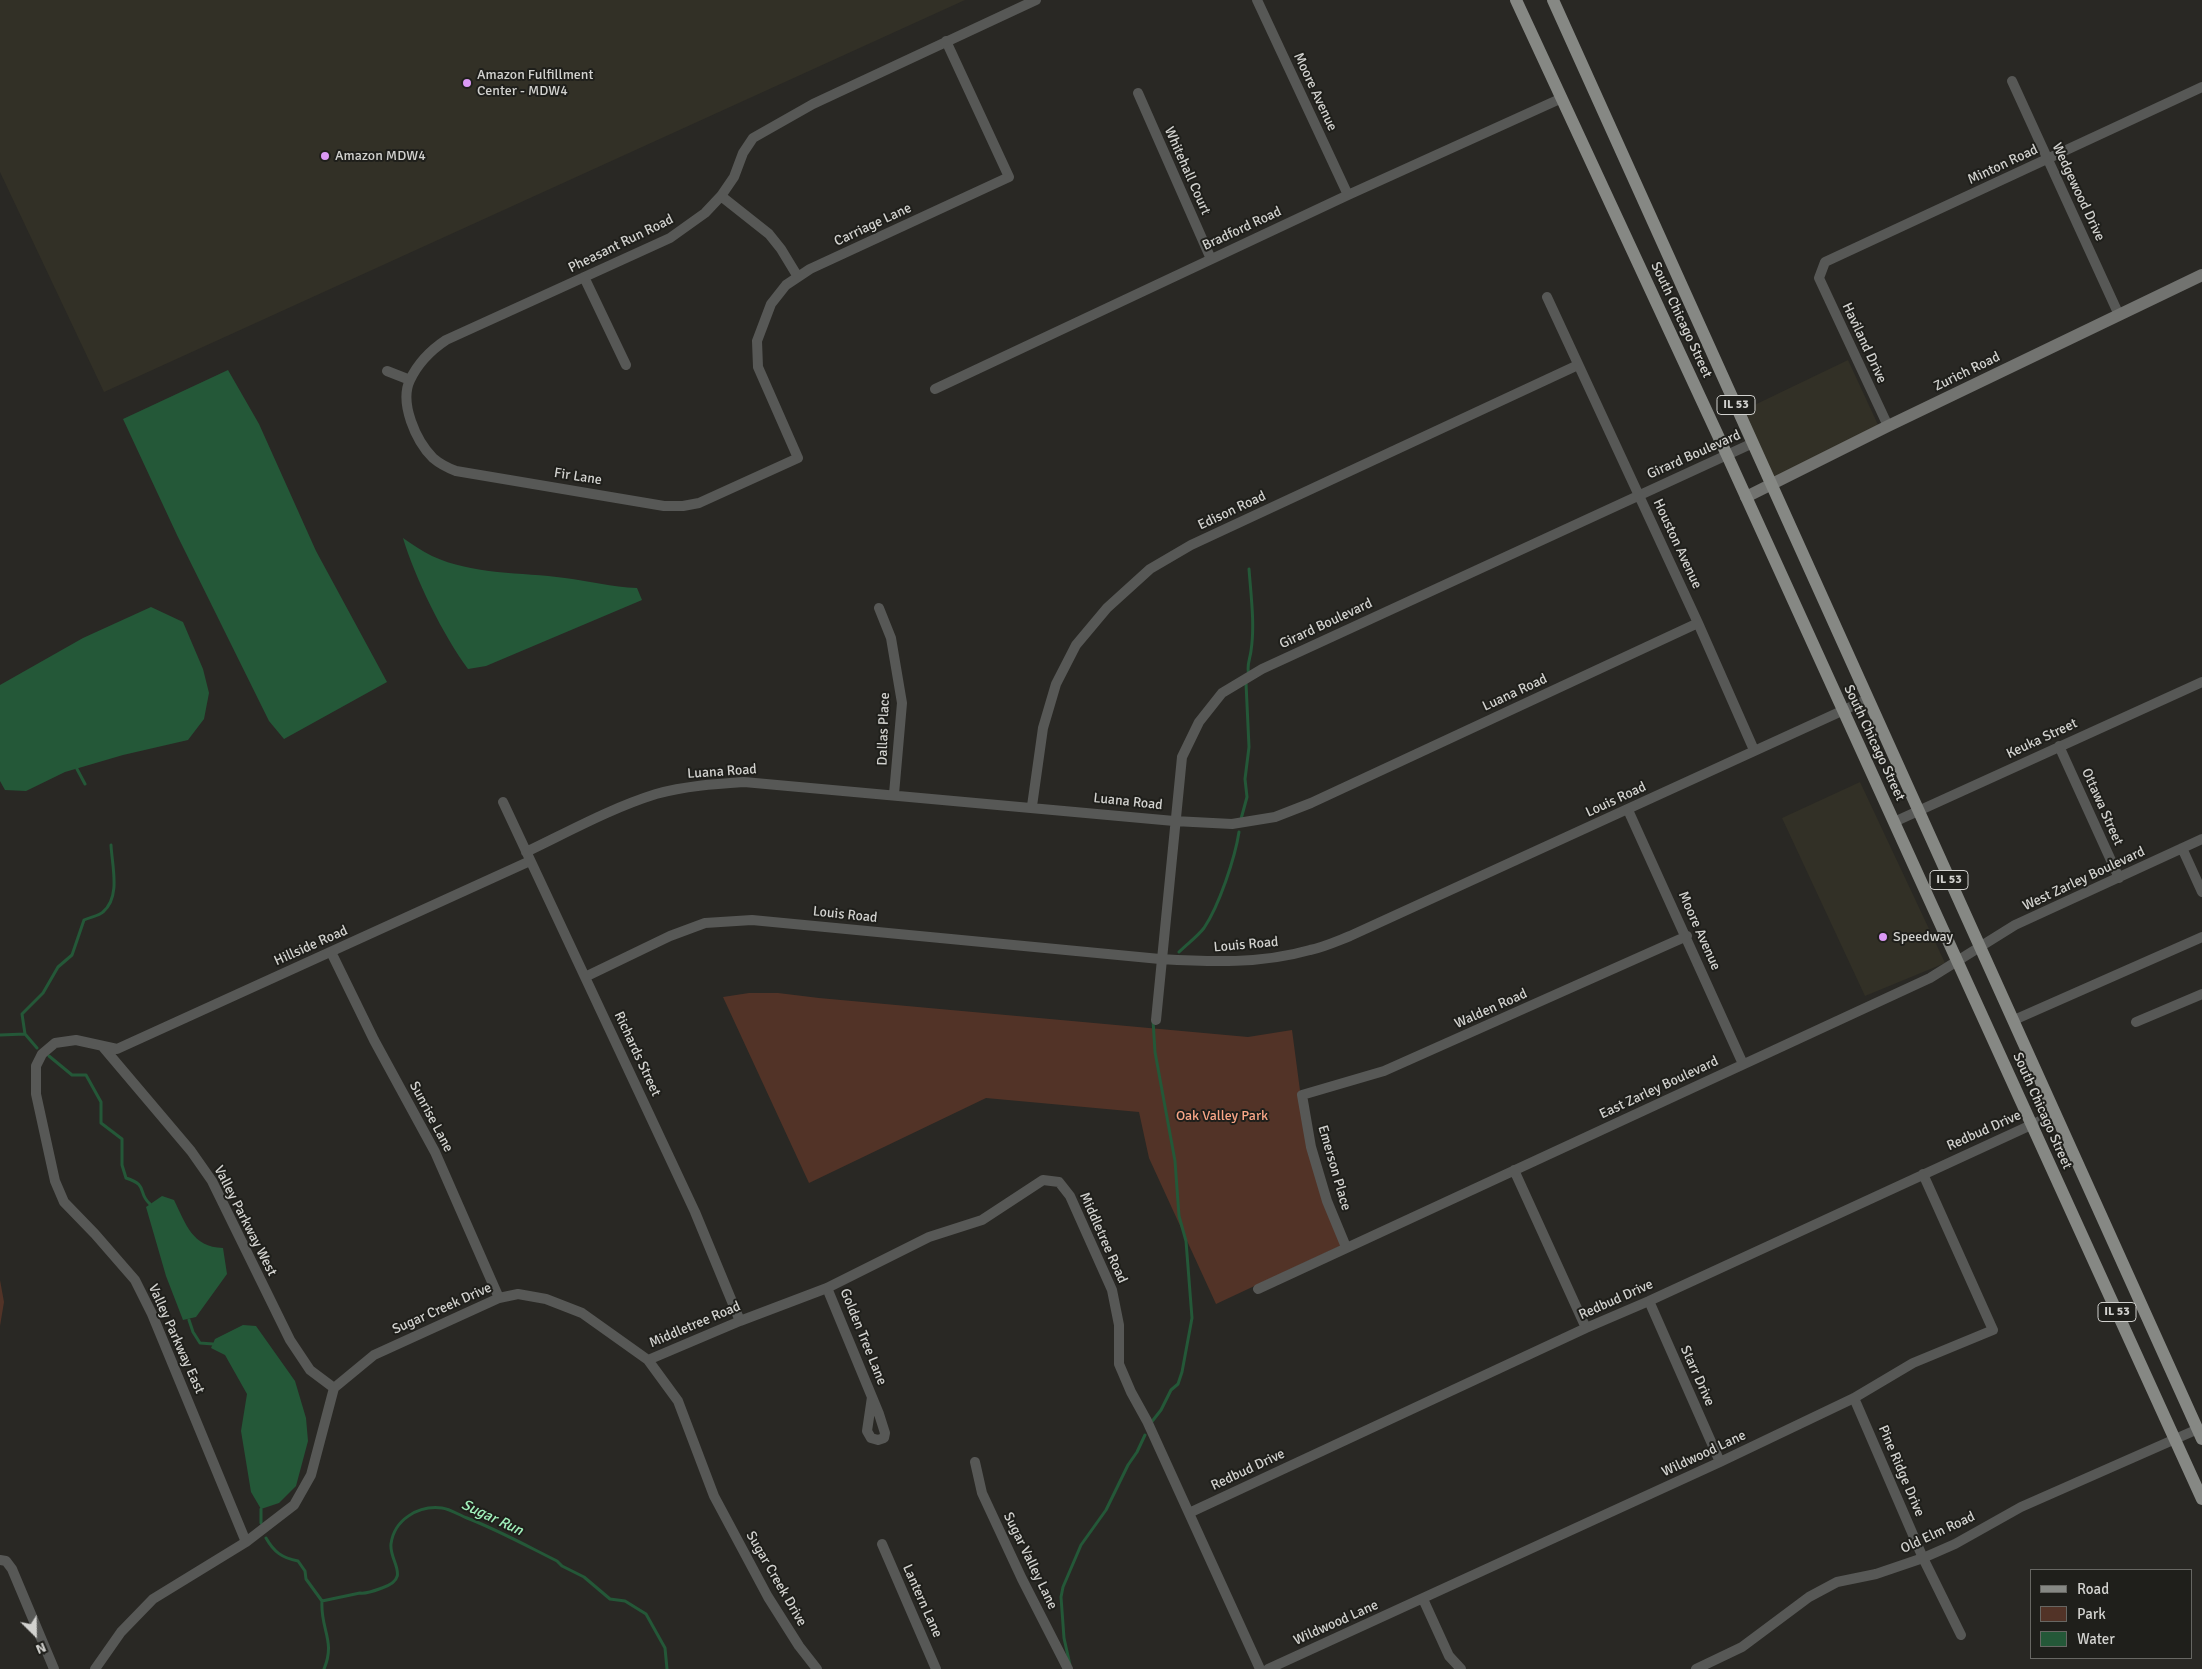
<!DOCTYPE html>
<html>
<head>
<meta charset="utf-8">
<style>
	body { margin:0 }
	#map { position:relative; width:2202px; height:1669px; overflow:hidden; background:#292824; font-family:Signika,sans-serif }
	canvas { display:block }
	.legend { position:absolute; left:2030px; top:1569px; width:162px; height:90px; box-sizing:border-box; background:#1f1f1b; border:1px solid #676763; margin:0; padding:6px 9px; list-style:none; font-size:15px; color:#d2d2cf }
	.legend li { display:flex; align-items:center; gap:10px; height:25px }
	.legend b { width:25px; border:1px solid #676763 }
	.north { position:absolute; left:10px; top:1609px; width:50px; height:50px; -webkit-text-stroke:4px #1f1f1b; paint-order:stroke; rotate:157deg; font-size:14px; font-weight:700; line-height:20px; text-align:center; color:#d2d2cf }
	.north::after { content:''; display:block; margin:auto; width:18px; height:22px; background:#d2d2cf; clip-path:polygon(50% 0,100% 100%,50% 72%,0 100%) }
</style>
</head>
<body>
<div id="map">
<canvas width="2202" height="1669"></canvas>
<ul class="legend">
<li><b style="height:6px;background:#868884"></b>Road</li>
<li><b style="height:14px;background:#523327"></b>Park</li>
<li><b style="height:14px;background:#245838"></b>Water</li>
</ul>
<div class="north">N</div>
</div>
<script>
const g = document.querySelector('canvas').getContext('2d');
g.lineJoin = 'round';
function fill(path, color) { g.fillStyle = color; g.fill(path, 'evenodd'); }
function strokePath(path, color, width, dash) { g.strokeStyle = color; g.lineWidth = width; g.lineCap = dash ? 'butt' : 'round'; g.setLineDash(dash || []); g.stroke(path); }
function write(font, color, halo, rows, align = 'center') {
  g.font = font + ' Signika,sans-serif'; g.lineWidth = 4; g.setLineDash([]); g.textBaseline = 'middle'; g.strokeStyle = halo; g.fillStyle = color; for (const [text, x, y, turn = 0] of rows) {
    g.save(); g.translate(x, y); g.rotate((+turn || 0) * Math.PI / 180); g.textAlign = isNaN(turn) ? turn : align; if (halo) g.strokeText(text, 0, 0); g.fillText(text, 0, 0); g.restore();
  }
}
const built = new Path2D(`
	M0,0h965l-861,392 -104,-220z
	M1848,360l31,67 -106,53 -31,-69z
	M1860,782l85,181 -80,33 -83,-178z`);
const green = new Path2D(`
	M749,993h29l41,5 429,39 44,-7 16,121 34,94 -126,59 -67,-146 -10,-46 -153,-14 -177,85 -86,-186z
	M0,1280l4,22 -4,24z`);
const water = new Path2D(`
	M228,370l31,54 57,127 71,131 -103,57 -15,-18 -92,-186 -54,-116z
	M403,538c9,6 19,13 29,18 41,19 89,16 133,22 24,3 47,9 72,10l5,12 -156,66 -18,3c-25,-34 -53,-91 -65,-131z
	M151,607l32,15 20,47 6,24 -5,26 -16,21 -65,15 -58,17 -39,19 -21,-1 -5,-9v-96l83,-47z
	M162,1196l12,4c12,24 18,47 49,48l4,26 -31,43 -13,3 -17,-44 -20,-69z
	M243,1325l13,1 39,55 11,37 2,23 -12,45 -17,17 -18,6 -10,-17 -10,-61 6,-37 -22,-39 -14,-7 4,-9z`);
const stream = new Path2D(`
	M1249,674c-3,-7 1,-15 2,-23 4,-26 0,-55 -2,-82
	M77,769l8,15
	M1241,819l6,-22 -2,-18 4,-32 -3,-64
	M1179,952c8,-8 18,-15 25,-24 15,-22 31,-70 35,-96
	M25,1034l-3,-20 21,-21 15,-26 14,-12 12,-35c6,-3 15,-4 19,-8 18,-15 9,-46 8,-67
	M0,1035l25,-1 12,14
	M49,1056l23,19h14l15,27v21l21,16v26l4,13c23,7 11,15 24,26
	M189,1320l4,12 7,11 13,1
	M1150,1424l11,-14 10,-20 7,-6 4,-12 10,-54 -6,-77 -7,-25 -4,-55 -20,-109 -2,-32
	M261,1523v-14
	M266,1538c8,14 16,20 32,23l7,10 1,8 16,22
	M322,1601l38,-8c7,1 14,-2 22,-5 30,-10 7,-26 9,-44 3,-24 27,-39 51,-36 8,1 17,7 25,10 31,12 60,28 90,43l5,5 22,11 26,22 15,2 21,13 19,34 2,21
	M322,1601c-2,28 14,40 2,68
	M1070,1665l-6,-27 -3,-41 2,-10 18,-42 25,-35 22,-45 9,-13 8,-17`);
const street = new Path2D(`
	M1257,0l91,195
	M946,41l63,136 -199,92 -24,16 -15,19 -14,37 1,26 40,91 -99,45 -16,3h-19l-208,-35c-8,-3 -16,-7 -23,-13 -17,-17 -34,-55 -23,-78 8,-17 21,-30 36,-40l224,-102 35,-25 16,-17 13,-19 9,-24 10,-15 60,-34 223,-104
	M2012,81l107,234
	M1138,93l73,166
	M721,196l48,38 12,15 17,28
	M584,277l42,88
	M1547,297l151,326 56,127
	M387,371l23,9
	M935,389l413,-194 214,-97
	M1888,426l-69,-148 6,-16 377,-175
	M879,608l12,30 11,65 -8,91
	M2059,746l60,132
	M503,802l192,410 45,109
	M1032,806l11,-78 13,-44 20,-39 31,-37 43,-39 41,-24 387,-180
	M1628,810l115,254
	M1894,822l308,-140
	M2182,848l20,44
	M526,852c42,-20 85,-44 130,-58 29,-8 58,-10 88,-12l430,39 58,3 43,-7 36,-14 387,-180
	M331,952l43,88 61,112 64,146
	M585,977l85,-41 35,-13 47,-3 408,39c51,3 101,5 150,-9 14,-3 27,-9 40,-14l518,-237
	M1156,1020l26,-263 17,-35 23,-29 40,-24 491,-226
	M2014,1020l188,-83
	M2136,1022l66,-28
	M103,1047l88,104 21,30 78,159 20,30 24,18
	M1514,1170l72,158
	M1346,1247l-19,-46 -16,-54 -9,-52 82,-24 303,-135
	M827,1288l52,126 6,19 -1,5 -6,2 -7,-2 -4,-7 5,-34
	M1258,1289l672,-311 85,-53 187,-86
	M1649,1301l71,161
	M648,1360l92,-39 87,-33 102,-51 53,-17 61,-40 16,2 11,14 42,94 7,35v39l12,28 16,29 113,248
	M1854,1398l69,160 38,77
	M975,1462l7,31 40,86 46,90
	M1189,1513l397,-185 63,-27 406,-187
	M246,1542l-94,-228 -17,-34 -40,-46 -31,-32 -9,-21 -19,-87v-28l6,-12 13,-11 21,-3 41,9 413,-188
	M882,1544l54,125
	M0,1560l6,1 6,8 42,100
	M1423,1599l26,57 12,13
	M95,1669l26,-37 32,-33 93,-57 48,-37 17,-30 23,-87 40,-33 125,-57 19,-4 28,5 36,14 66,47 30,41 36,95 54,101 31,49 18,23
	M1268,1669l452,-207 134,-64 59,-35 80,-33 -70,-156
	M1696,1669l46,-22 67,-50 28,-15 39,-8 47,-16 32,-14 66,-37 177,-78`);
const secondary = new Path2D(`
	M1746,497l142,-71 314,-151`);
const primary = new Path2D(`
	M1516,0l211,455 475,1044
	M1553,0l649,1439`);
const markers = [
	[467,83,5,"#db99f5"],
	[325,156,5,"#db99f5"],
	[1883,937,5,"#db99f5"]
];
const shields = [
	[1736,405,38],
	[1949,880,38],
	[2117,1312,38]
];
const shieldNames = [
	["IL 53",1736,405],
	["IL 53",1949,880],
	["IL 53",2117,1312]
];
const poiNames = [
	["Amazon Fulfillment",477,75],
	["Center - MDW4",477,91],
	["Amazon MDW4",335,156],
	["Speedway",1893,937]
];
const streetNames = [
	["Moore Avenue",1315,92,65],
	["Minton Road",2003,165,-25],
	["Whitehall Court",1187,171,66],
	["Wedgewood Drive",2078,192,65],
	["Carriage Lane",873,225,-25],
	["Bradford Road",1242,229,-25],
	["Pheasant Run Road",621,244,-26],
	["South Chicago Street",1681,320,65],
	["Haviland Drive",1864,343,65],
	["Zurich Road",1967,372,-26],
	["Girard Boulevard",1694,455,-24],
	["Fir Lane",578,477,9],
	["Edison Road",1232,511,-25],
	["Houston Avenue",1677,544,65],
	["Girard Boulevard",1326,624,-25],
	["Luana Road",1515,693,-25],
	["Dallas Place",884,729,-88],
	["Keuka Street",2042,739,-25],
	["South Chicago Street",1874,743,65],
	["Luana Road",722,772,-4],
	["Louis Road",1616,800,-25],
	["Luana Road",1128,802,6],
	["Ottawa Street",2102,807,66],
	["West Zarley Boulevard",2084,879,-25],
	["Louis Road",845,915,6],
	["Moore Avenue",1699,931,66],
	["Louis Road",1246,945,-5],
	["Hillside Road",311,946,-24],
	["Walden Road",1491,1009,-24],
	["Richards Street",637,1054,65],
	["East Zarley Boulevard",1659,1088,-25],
	["South Chicago Street",2042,1111,66],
	["Sunrise Lane",431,1117,62],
	["Redbud Drive",1984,1131,-24],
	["Emerson Place",1334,1168,74],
	["Valley Parkway West",245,1221,63],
	["Middletree Road",1103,1238,66],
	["Redbud Drive",1616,1300,-24],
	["Sugar Creek Drive",442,1309,-24],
	["Middletree Road",695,1325,-23],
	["Golden Tree Lane",863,1337,68],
	["Valley Parkway East",176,1339,66],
	["Starr Drive",1697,1376,66],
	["Wildwood Lane",1704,1454,-25],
	["Redbud Drive",1248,1470,-25],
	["Pine Ridge Drive",1901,1471,67],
	["Old Elm Road",1938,1533,-25],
	["Sugar Valley Lane",1030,1561,64],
	["Sugar Creek Drive",776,1579,60],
	["Lantern Lane",922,1601,66],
	["Wildwood Lane",1336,1623,-24]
];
const parkNames = [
	["Oak Valley Park",1222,1116]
];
const waterNames = [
	["Sugar Run",492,1518,25]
];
fill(built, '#323026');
fill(green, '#523327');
fill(water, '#245838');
strokePath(stream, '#245838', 3);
strokePath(street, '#575856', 10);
strokePath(secondary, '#727370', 12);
strokePath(primary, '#868884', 12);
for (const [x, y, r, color] of markers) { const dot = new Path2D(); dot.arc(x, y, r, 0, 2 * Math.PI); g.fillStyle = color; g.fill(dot); strokePath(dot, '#1f1f1b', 2); }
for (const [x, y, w] of shields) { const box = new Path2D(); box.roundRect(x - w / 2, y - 9.5, w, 19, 4); g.fillStyle = '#1f1f1b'; g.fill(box); strokePath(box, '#d2d2cf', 1); }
write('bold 12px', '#d2d2cf', null, shieldNames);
write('14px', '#d2d2cf', '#1f1f1b', poiNames, 'left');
write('14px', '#d2d2cf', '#1f1f1b', streetNames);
write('14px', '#f9a687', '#1f1f1b', parkNames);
write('italic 15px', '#a1f0bb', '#1f1f1b', waterNames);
</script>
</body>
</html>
